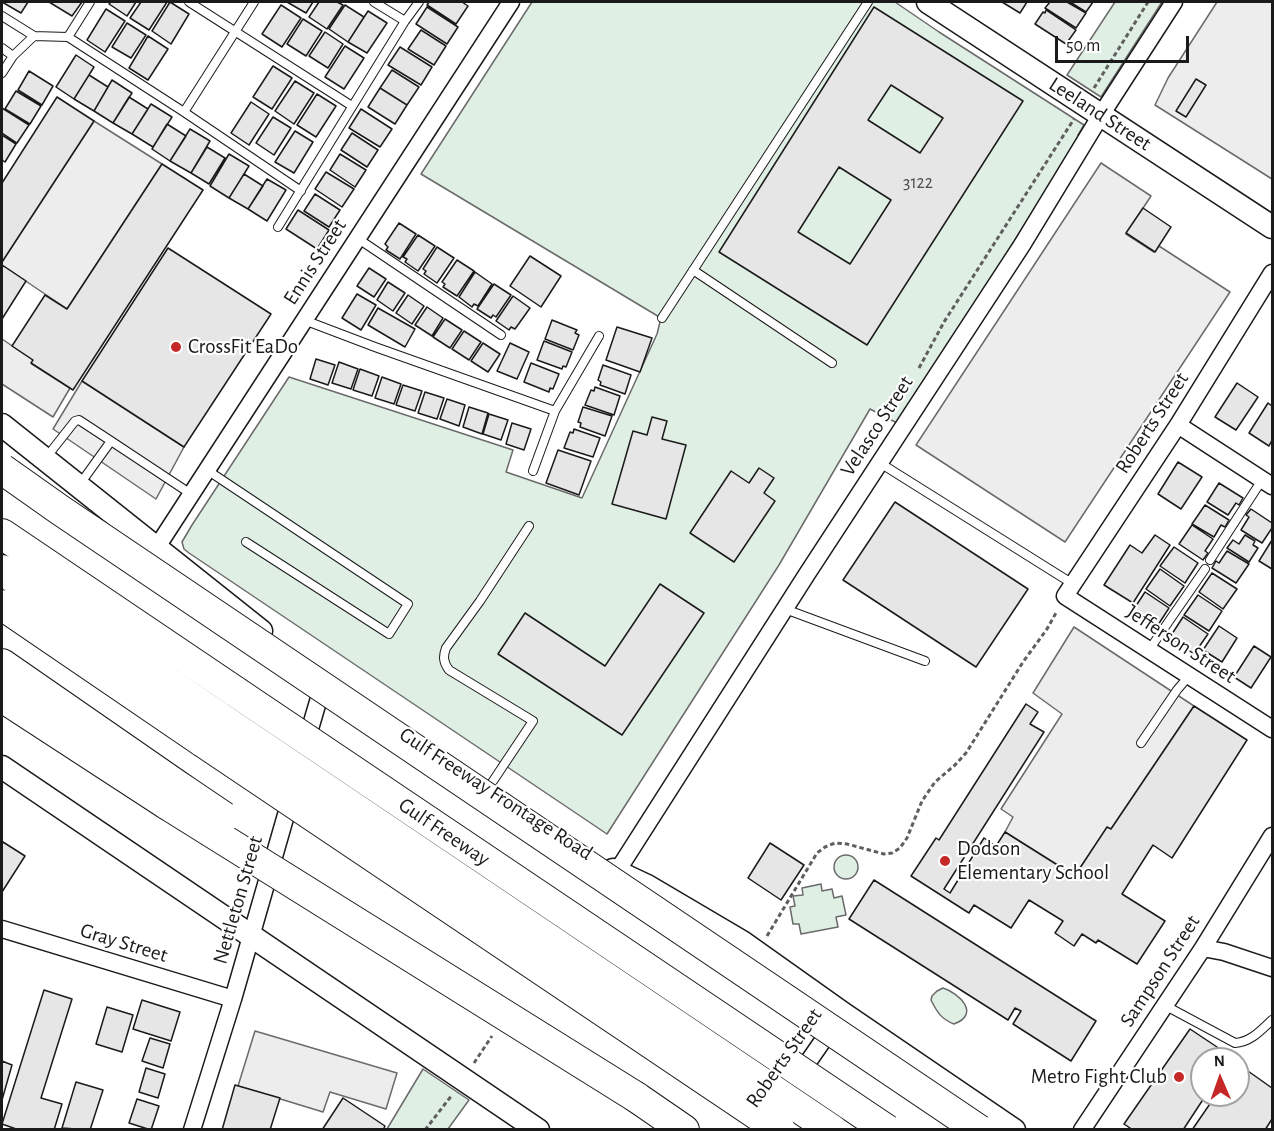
<!DOCTYPE html>
<html>
<head>
<meta charset="utf-8">
<style>
	body { margin:0 }
	#map { position:relative; width:1274px; height:1131px; overflow:hidden; background:#fff; font-family:"Alegreya Sans",sans-serif }
	canvas { display:block }
	.frame { position:absolute; inset:0; border:3px solid #1a1a1a; pointer-events:none }
	.north { position:absolute; left:1190px; top:1047px; width:60px; height:60px; box-sizing:border-box; background:#fff; border:2px solid #a3a3a3; border-radius:50%; rotate:358deg; font-size:16px; font-weight:700; line-height:24px; text-align:center; color:#1a1a1a }
	.north::after { content:''; display:block; margin:auto; width:21px; height:27px; background:#c62828; clip-path:polygon(50% 0,100% 100%,50% 72%,0 100%) }
	.scale { position:absolute; left:1055px; top:36px; width:134px; height:27px; box-sizing:border-box; border:3px solid #1a1a1a; border-top:0; padding-left:8px; font-size:18px; line-height:21px; white-space:nowrap; color:#1a1a1a; -webkit-text-stroke:4px #fff; paint-order:stroke }
</style>
</head>
<body>
<div id="map">
<canvas width="1274" height="1131"></canvas>
<div class="frame"></div>
<div class="north">N</div>
<div class="scale">50 m</div>
</div>
<script>
const g = document.querySelector('canvas').getContext('2d');
g.lineJoin = 'round';
function fill(path, color) { g.fillStyle = color; g.fill(path, 'evenodd'); }
function strokePath(path, color, width, dash) { g.strokeStyle = color; g.lineWidth = width; g.lineCap = dash ? 'butt' : 'round'; g.setLineDash(dash || []); g.stroke(path); }
function write(font, color, halo, rows, align = 'center') {
  g.font = font + ' "Alegreya Sans",sans-serif'; g.lineWidth = 4.5; g.setLineDash([]); g.textBaseline = 'middle'; g.strokeStyle = halo; g.fillStyle = color; for (const [text, x, y, turn = 0] of rows) {
    g.save(); g.translate(x, y); g.rotate((+turn || 0) * Math.PI / 180); g.textAlign = isNaN(turn) ? turn : align; if (halo) g.strokeText(text, 0, 0); g.fillText(text, 0, 0); g.restore();
  }
}
const green = new Path2D(`
	M532,2h363l44,30 145,93 -6,10v5l-179,284 -29,-15 -91,156 -172,269 -418,-281 -5,-4 -2,-7 10,-17 97,-148 224,73 -7,22 76,26 75,-164 4,-16 -240,-144z
	M1115,2h47l-61,95 -34,-22z
	M834 867a12 12 0 1 1 24 0a12 12 0 1 1-24 0Z
	M821,884l1,7 10,-2 2,9 8,-2 4,19 -10,2 2,10 -37,7 -2,-10h-6l-3,-17 5,-1 -2,-10 10,-1 -1,-7z
	M943,988c16,5 38,26 11,36 -13,-5 -17,-12 -23,-24l1,-4 5,-5z
	M423,1069l46,31 -21,29h-61z`);
const parking = new Path2D(`
	M1217,2h55v177l-117,-74 13,-27z
	M94,121l68,43 -95,145 -65,-44v-3z
	M1101,163l50,33 -25,38 28,18 5,-6 71,46 -165,250 -149,-97z
	M2,339l31,21 -1,4 38,24 -17,29 -51,-33z
	M82,381l102,66 -28,52 -103,-70z
	M1074,627l120,79 -83,123 -4,-1 -27,40 -13,3 -62,-39 8,-15 -12,-8 61,-95 -29,-21z
	M255,1031l142,42 -11,36 -56,-17 -7,20 -85,-26z`);
const building = new Path2D(`
	M2,2h26l-7,11z
	M49,2h33l-10,14z
	M111,2h25l-9,14 -18,-12z
	M141,2h26l-18,28 -19,-12z
	M170,2l19,12 -18,30 -19,-13z
	M287,2h26l-7,11z
	M319,2h18l6,3 -16,24 -18,-12z
	M429,2h33l6,4 -12,18 -29,-19z
	M1002,2h25l-7,11z
	M1050,2h17l19,11 -10,15 -31,-20z
	M1070,2h23l-7,10z
	M281,5l20,13 -19,29 -20,-13z
	M345,5l19,12 -16,25 -19,-13z
	M427,7l31,20 -11,17 -31,-20z
	M874,7l149,94 -156,244 -148,-93zM891,85l52,33 -23,35 -52,-33zM839,167l52,33 -41,64 -52,-32z
	M106,9l19,12 -20,31 -18,-12z
	M1046,10l30,20 -10,14 -31,-20 8,-12 2,1z
	M368,11l19,12 -20,30 -19,-11z
	M303,19l19,12 -16,25 -19,-12z
	M127,23l19,12 -15,23 -19,-11z
	M421,30l25,16 -12,19 -26,-16z
	M325,32l18,12 -15,24 -19,-12z
	M148,36l20,13 -20,31 -19,-12z
	M345,46l19,12 -20,31 -19,-12z
	M400,47l32,20 -11,18 -33,-20z
	M76,55l18,12 -20,32 -18,-12z
	M273,66l19,12 -20,31 -19,-12z
	M392,70l27,17 -12,18 -27,-17z
	M29,71l24,15 -11,19 -24,-15z
	M89,75l19,12 -14,24 -20,-12z
	M1196,79l10,6 -20,32 -10,-6z
	M112,80l20,13 -19,30 -19,-12z
	M295,81l19,12 -20,31 -19,-13z
	M380,88l27,17 -12,19 -27,-17z
	M16,91l25,15 -11,18 -25,-15z
	M317,94l19,12 -20,31 -19,-12z
	M57,97l37,24 -92,141v-79z
	M129,97l19,12 -16,25 -19,-11z
	M251,102l18,12 -20,31 -18,-12z
	M151,104l21,13 -19,30 -21,-13z
	M2,108l27,17 -12,18 -15,-10z
	M361,109l31,20 -12,18 -31,-19z
	M273,117l18,11 -17,27 -18,-12z
	M167,124l19,12 -16,25 -18,-12z
	M190,129l20,12 -19,32 -21,-12z
	M295,131l18,11 -19,31 -19,-11z
	M352,133l26,17 -11,17 -26,-17z
	M2,135l14,9 -11,18 -3,-2z
	M207,147l18,11 -16,26 -18,-11z
	M229,154l20,12 -20,32 -19,-12z
	M340,154l26,16 -11,17 -25,-17z
	M162,164l41,26 -130,200 -42,-27 2,-3 -21,-14 33,-51 22,14z
	M326,172l28,17 -12,18 -27,-18z
	M244,174l19,12 -15,23 -19,-11z
	M267,179l19,11 -19,31 -19,-12z
	M315,194l25,16 -11,17 -25,-16z
	M1143,208l28,19 -16,25 -29,-19z
	M298,210l31,20 -12,19 -31,-20z
	M399,223l17,11 -16,25 -14,-9 2,-3 -3,-3z
	M418,235l17,11 -17,25 -13,-9 2,-3 -4,-2z
	M437,247l17,11 -17,25 -13,-9 2,-3 -3,-2z
	M168,248l103,66 -87,133 -102,-66z
	M530,256l31,20 -20,31 -31,-21z
	M457,260l17,11 -17,25 -14,-9 2,-3 -3,-2z
	M2,265l24,16 -24,38z
	M369,268l17,11 -12,18 -17,-11z
	M475,272l17,12 -14,22 -4,-2 -2,3 -13,-10z
	M388,282l17,11 -12,18 -16,-11z
	M494,284l17,11 -15,22 -3,-2 -2,3 -14,-9z
	M357,294l19,11 -15,25 -19,-12z
	M408,295l16,11 -12,18 -16,-11z
	M513,296l17,12 -15,21 -4,-2 -2,3 -13,-9z
	M427,307l16,11 -11,18 -17,-11z
	M378,308l37,21 -10,18 -37,-22z
	M445,319l17,11 -12,18 -17,-11z
	M552,320l25,10 -2,3 4,2 -6,15 -28,-11z
	M617,327l35,11 -12,34 -34,-12z
	M464,331l17,11 -12,18 -17,-11z
	M544,341l28,11 -6,15 -3,-1 -1,3 -25,-9z
	M483,343l17,11 -12,18 -17,-11z
	M510,343l19,9 -12,27 -20,-8z
	M316,359l19,6 -7,20 -18,-6z
	M339,362l19,7 -7,20 -19,-6z
	M531,363l28,11 -6,15 -3,-1 -1,4 -25,-10z
	M603,365l28,10 -6,19 -25,-9 1,-3 -3,-2z
	M360,369l19,7 -7,20 -19,-6z
	M382,377l19,7 -7,20 -19,-6z
	M1237,383l21,14 -22,33 -21,-13z
	M403,385l19,6 -7,20 -19,-6z
	M595,387l25,9 -6,19 -29,-10 6,-15 3,1z
	M425,392l19,6 -7,21 -19,-6z
	M447,399l18,6 -6,21 -19,-7z
	M1268,403l4,3v34l-3,6 -20,-13z
	M469,407l19,6 -6,21 -19,-7z
	M583,407l29,9 -7,20 -25,-9 1,-4 -3,-1z
	M489,414l19,6 -7,20 -18,-6z
	M652,417l15,4 -5,18 24,6 -20,74 -54,-15 21,-73 14,4z
	M512,423l19,6 -7,21 -18,-6z
	M574,429l26,9 -7,19 -29,-9 6,-16 3,1z
	M558,450l33,11 -12,34 -33,-12z
	M1178,462l24,15 -21,32 -23,-15z
	M759,468l15,10 -10,15 11,8 -41,61 -44,-29 41,-62 18,12z
	M1219,483l24,15 -4,7 -3,-2 -8,12 -21,-13z
	M895,502l133,87 -52,78 -133,-87z
	M1205,505l24,15 -4,7 -4,-2 -7,12 -22,-13z
	M1251,509l21,14v5l-10,15 -21,-13 8,-13 -3,-2z
	M1192,525l21,14 -8,12 3,2 -5,7 -24,-16z
	M1155,535l15,10 -37,58 -29,-18 26,-40 12,8z
	M1245,535l10,6 -2,4 5,3 -9,14 -22,-14 6,-8 6,4z
	M1272,540v29l-13,-8z
	M1174,547l24,16 -13,20 -25,-17z
	M1227,551l22,13 -13,19 -24,-15 4,-7 3,2z
	M1160,569l24,17 -14,20 -24,-17z
	M1212,573l25,16 -14,20 -24,-17z
	M660,584l44,29 -82,122 -124,-81 27,-41 80,53z
	M1145,592l24,16 -13,20 -24,-16z
	M1198,595l24,16 -13,20 -25,-16z
	M1183,617l25,17 -14,20 -24,-17z
	M1219,626l18,12 -15,24 -19,-12z
	M1254,646l17,11 -20,31 -17,-11z
	M1026,704l12,8 -8,12 14,8 -100,157 6,4 34,-55 12,8 9,-14 62,39 13,-3 27,-41 4,2 83,-123 53,34 -75,118 -19,-13 -31,49 43,27 -28,43 -39,-24 -2,3 -14,-9 -8,12 -19,-13 8,-12 -34,-21 -18,28 -37,-23 -5,8 -58,-37 25,-38 3,2z
	M3,842l22,14 -23,36v-47z
	M770,843l34,22 -23,35 -33,-22z
	M874,880l222,141 -25,40 -58,-37 8,-13 -6,-3 -7,12 -159,-101z
	M44,990l28,9 -31,99 21,6 -8,26h-35l-17,-6z
	M142,1000l38,12 -9,29 -38,-12z
	M107,1007l26,8 -11,37 -26,-8z
	M1190,1029l42,28 -1,2h-29v36h4l-23,35h-50l-9,-6z
	M150,1038l20,6 -7,24 -21,-7z
	M2,1061l10,4 -10,35z
	M1238,1064l34,24v31l-7,11h-73l24,-35h22z
	M146,1068l19,6 -7,24 -19,-6z
	M76,1082l27,8 -13,40 -28,-2z
	M235,1085l45,13 -10,32h-48z
	M343,1098l42,28 -2,4h-61z
	M137,1099l22,7 -8,24 -22,-7z`);
const path = new Path2D(`
	M1094,88l54,-86
	M919,368l25,-46 130,-203
	M767,936l50,-83 8,-6 10,-4 12,1 37,10 8,-1 8,-5 7,-10 15,-37 13,-19 20,-17 11,-12 57,-91 24,-33 10,-18
	M474,1063l18,-27
	M425,1130l27,-35`);
const lane = new Path2D(`
	M189,2l163,104
	M374,2l31,19
	M2,16l32,20 34,1 116,75 117,79
	M68,37l22,-35
	M2,48l11,8
	M2,73l11,-17 21,-20
	M184,112l70,-110
	M278,227l127,-206 14,-19
	M357,238l144,97
	M693,270l139,93
	M662,318l206,-316
	M304,320l71,27 180,64 44,-75
	M111,441l80,53
	M45,459l30,-38 4,-1 32,21 -31,43
	M880,463l193,121
	M207,470l201,134 -19,30 -143,-92
	M533,471l22,-60
	M1210,560l52,-80
	M785,609l140,52
	M1149,650l56,-81
	M1141,743l36,-53 12,-14
	M487,790l46,-69 -84,-51c-6,-8 -6,-14 -3,-22l34,-47 49,-75
	M1166,1006l69,37c16,-1 26,-13 37,-23`);
const street = new Path2D(`
	M1272,273l-94,152 -113,171 207,133
	M1178,425l94,61
	M157,547l354,-545
	M305,746l19,-65
	M616,873l191,-299 215,-329 79,-130 73,-113
	M2,929l231,70
	M1203,948l21,4 48,16
	M797,1078l36,-52
	M192,1130l41,-131 59,-205
	M1082,1130l121,-182 69,-112`);
const secondary = new Path2D(`
	M928,2l344,225
	M2,425l259,206
	M2,767l536,363
	M613,870l34,16 95,56 100,71 172,117`);
const highway = new Path2D(`
	M2,534l234,158
	M2,570l217,147
	M2,605l201,137
	M2,664l179,124
	M2,697l166,108
	M636,1097l48,33`);
const highwayBridge = new Path2D(`
	M2,469l58,41 919,620
	M236,692l651,438
	M219,717l613,413
	M203,742l577,388
	M181,788l43,29
	M168,805l468,292`);
const markers = [
	[176,347,6,"#c62828"],
	[945,861,6,"#c62828"],
	[1179,1077,6,"#c62828"]
];
const numberNames = [
	["3122",918,183]
];
const streetNames = [
	["Leeland Street",1100,114,33],
	["Ennis Street",315,262,-57],
	["Roberts Street",1152,423,-57],
	["Velasco Street",877,426,-57],
	["Jefferson Street",1181,644,33],
	["Gulf Freeway Frontage Road",496,794,33],
	["Gulf Freeway",444,832,34],
	["Nettleton Street",238,900,-74],
	["Gray Street",124,943,17],
	["Sampson Street",1160,971,-57],
	["Roberts Street",784,1058,-55]
];
const poiNames = [
	["CrossFit EaDo",188,347],
	["Dodson",957,849],
	["Elementary School",957,873],
	["Metro Fight Club",1167,1077,"right"]
];
fill(green, '#e0efe3');
strokePath(green, '#6a6a6a', 1.5);
fill(parking, '#ededed');
strokePath(parking, '#6a6a6a', 1.5);
fill(building, '#e6e6e6');
strokePath(building, '#1a1a1a', 1.5);
strokePath(lane, '#1a1a1a', 10);
strokePath(street, '#1a1a1a', 19);
strokePath(secondary, '#1a1a1a', 25);
strokePath(highway, '#1a1a1a', 32);
strokePath(path, '#5f5f5f', 3, [4.5, 3]);
strokePath(lane, '#fff', 8);
strokePath(street, '#fff', 16);
strokePath(secondary, '#fff', 22);
strokePath(highway, '#fff', 30);
strokePath(highwayBridge, '#1a1a1a', 32, []);
strokePath(highwayBridge, '#fff', 30);
for (const [x, y, r, color] of markers) { const dot = new Path2D(); dot.arc(x, y, r, 0, 2 * Math.PI); g.fillStyle = color; g.fill(dot); strokePath(dot, '#fff', 2); }
write('18px', '#4d4d4d', null, numberNames);
write('21px', '#1a1a1a', '#fff', streetNames);
write('21px', '#1a1a1a', '#fff', poiNames, 'left');
</script>
</body>
</html>
